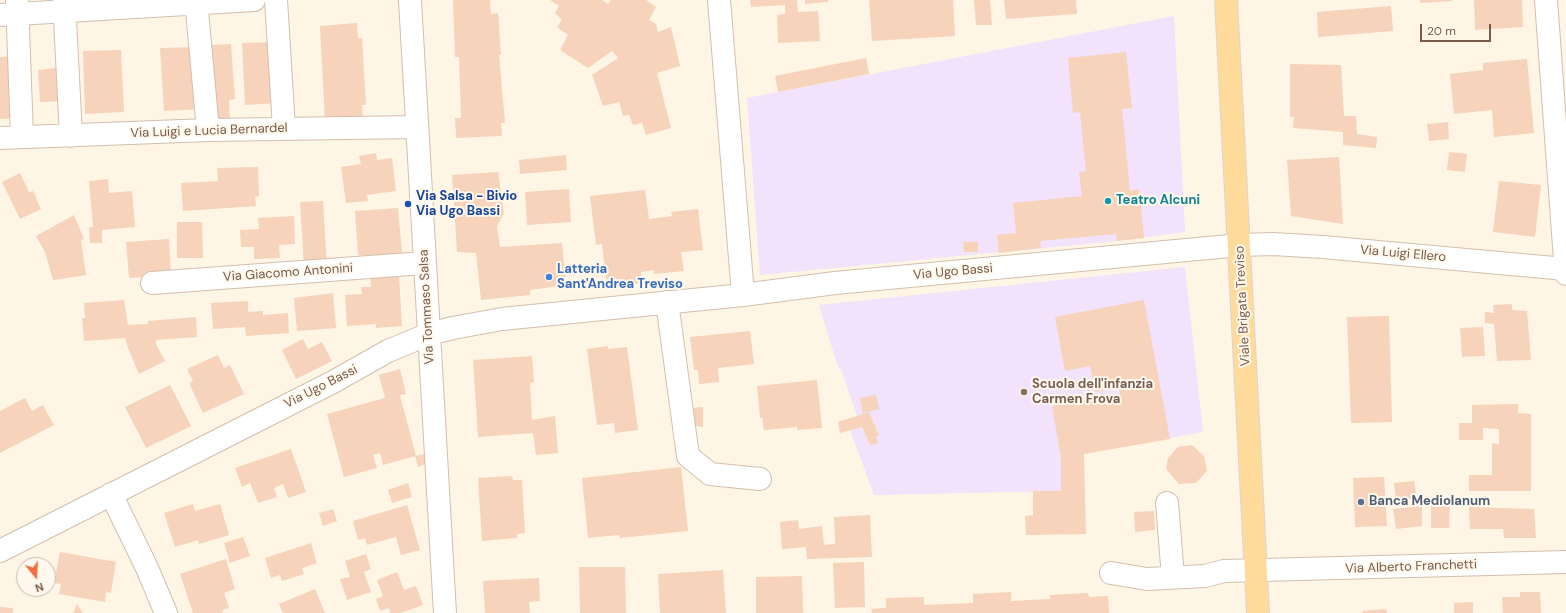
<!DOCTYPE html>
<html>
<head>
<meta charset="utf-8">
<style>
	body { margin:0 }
	#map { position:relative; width:1566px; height:613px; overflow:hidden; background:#fef5e5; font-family:"DM Sans",sans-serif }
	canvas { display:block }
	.north { position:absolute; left:16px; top:557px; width:40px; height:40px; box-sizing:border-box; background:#fff8ed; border:1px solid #cab9ab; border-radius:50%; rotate:162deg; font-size:11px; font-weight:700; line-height:16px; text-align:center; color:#7a5a48 }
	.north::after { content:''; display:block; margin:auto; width:14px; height:18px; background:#f26b41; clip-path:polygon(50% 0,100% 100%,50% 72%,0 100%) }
	.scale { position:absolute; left:1420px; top:24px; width:71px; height:18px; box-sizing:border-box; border:2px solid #7a5a48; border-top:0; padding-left:5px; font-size:12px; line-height:14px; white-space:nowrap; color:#7a5a48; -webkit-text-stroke:3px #fff8ed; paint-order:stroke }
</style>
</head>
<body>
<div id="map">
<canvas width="1566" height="613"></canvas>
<div class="north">N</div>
<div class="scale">20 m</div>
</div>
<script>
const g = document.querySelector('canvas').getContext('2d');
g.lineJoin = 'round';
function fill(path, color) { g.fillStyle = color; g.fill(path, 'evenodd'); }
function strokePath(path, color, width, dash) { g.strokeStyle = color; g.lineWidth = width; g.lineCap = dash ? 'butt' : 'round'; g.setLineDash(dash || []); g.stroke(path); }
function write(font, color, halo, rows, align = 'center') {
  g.font = font + ' "DM Sans",sans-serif'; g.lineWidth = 4; g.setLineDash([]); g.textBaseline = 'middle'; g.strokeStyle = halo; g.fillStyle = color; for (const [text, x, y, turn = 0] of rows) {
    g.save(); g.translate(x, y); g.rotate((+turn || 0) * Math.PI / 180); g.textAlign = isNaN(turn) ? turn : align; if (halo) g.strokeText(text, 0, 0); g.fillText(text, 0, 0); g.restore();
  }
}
const education = new Path2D(`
	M1174,16l11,216 -68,9 -357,34 -13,-177z
	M1185,267l18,165 -142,26v33l-187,4 -24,-65 12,-3 8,18 8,-2 -2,-7 3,-2 -10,-22 -12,4 -15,-44 -5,-8 -18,-59z`);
const building = new Path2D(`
	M453,0h37l1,14 7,-1 3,42h-2l6,68h-4l1,13 -46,2 -1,-20h6l-2,-61h-4z
	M550,0h52l6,4 3,-4h35l10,7 -7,13 7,4 2,8 13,-5 9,39 -23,7 14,55 -25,7 -4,-12 -9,2 -4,-10 -6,1 -4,-14 -16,4 -11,-31 26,-17 -6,-7 -24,17 -28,-18 8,-15 -11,-8 5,-7 -7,-7 4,-7z
	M750,0h47l1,12 20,-1 2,30 -42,2 -1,-28 8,-1v-9l-34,2z
	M805,0h23v2l-23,2z
	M869,0h84l2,36 -83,5z
	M974,0h16l2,25h-16z
	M1004,0h72l1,14 -71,5z
	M1420,0h32v1l-32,2z
	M1474,0h48l1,27 -48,3z
	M1391,6l2,25 -75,6 -1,-25z
	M357,23l1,15h4l4,67h-4l1,15 -38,1 -5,-95z
	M278,42l2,61 -35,2 -3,-62z
	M231,44l4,55 -6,1 1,20 -13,1 -6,-76z
	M198,47l5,62 -39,2 -4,-63z
	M121,50l3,62 -39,2 -2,-63z
	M1126,52l6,56 -10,1 8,82 9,-2 5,49 -27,3 -1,-7 -76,7 1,7 -42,5 -2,-18 19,-2 -3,-30 69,-7 -3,-24 7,-1 -6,-59 -7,1 -5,-55z
	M17,56l2,62 -19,1v-62z
	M866,58l3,16 -91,18 -3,-16z
	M1527,59l7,74 -40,4 -2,-27 -38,4 -4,-40 33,-4v-7z
	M1290,64l51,1 3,51h12l1,18 20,3 -1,11 -33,-3v-13l-50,-4 1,-11h-4z
	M64,67l1,34 -25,1 -2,-32z
	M1448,122l1,17 -20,2 -2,-17z
	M1449,152l18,2 -2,18 -18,-2z
	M376,153l1,7 15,-2 4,33 -29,4 1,6 -22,2 -5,-36 20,-3 -2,-8z
	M566,155l1,15 -47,4 -1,-14z
	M1339,157l4,67 -52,-8 -4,-56z
	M258,167l1,29 -4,1 1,9 -73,5 -2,-28 37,-2 -1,-13z
	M498,172l6,41 -7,13 3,21 62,-4 4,42 -36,5v5l-49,5 -5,-47 -19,-1 -5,-77z
	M20,173l9,19 4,-1 8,18 -21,10 -18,-37z
	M108,179l1,14 23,-2 3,36 -33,3v13h-12l-1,-16h4l-4,-46z
	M1499,181l42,4 -6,52 -42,-5z
	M569,189l2,33 -44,3 -2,-33z
	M645,190l4,29 23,-3 -1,-4 27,-3 5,41 -22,2 3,19 -30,3v-4l-13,2 1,11 -35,4 -5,-43 -6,1 -6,-49z
	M323,201l4,66 -23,1 -4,-66z
	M398,208l4,45 -16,1v3l-24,4v-6h-4l-3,-44z
	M74,215l10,24 -3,1 5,35 -33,5 -8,-28 -9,-16z
	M294,216l1,28 -16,1 1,13 -26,1v-12h-13l-1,-17 19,-1 -1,-11z
	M177,222h25l1,36h-26z
	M169,239l2,37 -42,2 -3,-36z
	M963,242h15v10h-14z
	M399,276l3,50 -26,2v-4l-29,2 -2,-31 17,-1 -1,-7h10l-1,-10z
	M333,293l3,35 -39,3 -3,-33z
	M124,300l4,25 20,-1v-3l48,-4 1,20 -41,3v4l9,17 -26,13 -11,-26 -3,-10 -41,3 -2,-23h3l-1,-15z
	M1144,300l26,139 -86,15 2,80 -60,1 -1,-19 8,-1v-24h28v-33l-9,-52 68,-12 -1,-6 -24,4 -5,-26 -25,5 -10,-54z
	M248,301v11l15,-1v4l25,-2 1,20 -43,3 -1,-9 -32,2 -2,-26z
	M1512,304v6l15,1 4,49 -34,1 -3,-37 -9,-1v-11l9,1 -1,-8z
	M1389,316l3,106 -41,1 -4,-106z
	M1483,327l2,29 -23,1 -2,-29z
	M750,331l4,33 -36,4 1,14 -20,2 -1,-14h-4l-4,-33z
	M303,339l5,10 14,-7 10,19 -36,18 -14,-29z
	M608,346v3l19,-2 11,83 -23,3 -1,-10 -17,2 -10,-76z
	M218,355l6,13 6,-3 14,29 -41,19 -14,-30 4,-2 -6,-12z
	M532,356l2,26 -4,1 2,37 23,-4 3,37 -22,2 -3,-22 -55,4 -5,-77z
	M400,369l6,25 -6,1 16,61 -33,9 -3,-12 -7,2 4,13 -33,9 -17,-63 58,-16 -6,-23z
	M817,380l5,48 -25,2v-3l-33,3 -2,-12h-2l-3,-32z
	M170,385l21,41 -45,22 -21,-41z
	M876,395l3,14 -16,4 -3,-15z
	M25,398l7,13 11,-6 11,20 -54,28v-42z
	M1518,404v9l13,1v77h-62v-16h23v-32l7,1v-15l-16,-1v12h-24v-17h13v-18z
	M703,407v20l-8,-1 -3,-18z
	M869,412l10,23 -3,1 2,7 -8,2 -8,-18 -22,6 -2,-11z
	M1192,445l12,11 3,15 -11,12 -17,1 -13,-15 2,-11 10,-11z
	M291,449l15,43 -18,6 -5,-14 -9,4 3,9 -19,6 -8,-20 -8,4 -7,-19z
	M430,453v9l-12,5 -3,-11z
	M681,467l7,64 -68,7 -1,-3 -31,3 -6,-60z
	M512,476l1,4h9l3,53 -8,1v4l-35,3 -4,-63z
	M1384,477l3,49 -32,1 -2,-49z
	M1414,481l3,18 -21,1 -2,-17z
	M408,483l4,14 -20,6 -4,-13z
	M1431,503h19l-1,25h-18z
	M193,504l2,7 25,-7 9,31 -30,9 -1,-4 -23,7 -11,-34z
	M407,505l13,45 -19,5 -5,-18 -29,8 -2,-7 -7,2 -5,-19z
	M1422,506v20l-26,3 -3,-20z
	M1469,507l65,2 2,29h-32l-1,-9h-33z
	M333,509l4,12 -14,5 -4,-13z
	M1154,511l1,19 -20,2 -1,-20z
	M870,515l2,42 -65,2 -1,-12 -24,2 -2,-27 18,-2 1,9 23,-3 2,19 11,-1 -1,-27z
	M243,537l7,19 -20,7 -6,-20z
	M311,543l6,20 -15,5 2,6 -22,7 -2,-6 -9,3 -6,-20z
	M60,552l56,10 -5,31 -5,-1 -1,10 -46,-8 2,-10 -7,-1z
	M366,554l5,15 -7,3 7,20 -24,8 -7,-21 10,-2 -5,-16z
	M226,559l9,30 -11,4 5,15 -7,2 1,3h-30l-13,-39z
	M864,562l1,45 -30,1 -2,-45z
	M579,567h46l1,46h-46z
	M723,570l3,43h-66l-2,-39z
	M397,572l7,18 12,-4 7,19 -22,8h-11l-1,-5 -9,3 -4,-12 7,-3 -6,-16z
	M802,576l1,37h-47v-36z
	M539,578l1,23 -11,1 1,11h-45l-2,-32z
	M315,589l10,24h-42l-4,-9z
	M1011,592v9l39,-2v-4l38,-2 1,4 19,-1 1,17h-237l-1,-4 15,-1v-10l38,-1v8l49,-2v-9z
	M1520,592h20l1,21h-38l-1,-16h18z
	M1473,602v11h-19v-10z
	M77,604l6,9h-10z
	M0,607l13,1v5h-13z
	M1386,609l1,4h-24l-1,-2z`);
const minor = new Path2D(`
	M17,0l5,137
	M64,0l7,136
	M196,0l12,130
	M276,0l8,128
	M410,0l35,613
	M719,0l24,295
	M1546,0l20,274
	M0,15l254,-15
	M0,138l208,-8 209,-3
	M152,283l272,-20
	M667,302l21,154 22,18 50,5
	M111,494l36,74 19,45
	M1167,503l6,74
	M0,551l333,-169 55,-31 41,-17 24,-6 49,-9 241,-24 92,-12 405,-38 33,-1 50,3 243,22
	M1111,573l36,6 58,-3 19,-5 342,-9`);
const major = new Path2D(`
	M1226,0l32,613`);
const markers = [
	[1108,201,4,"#0f9aa8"],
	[408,204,4,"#1a4fb4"],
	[549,277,4,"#3f7fe0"],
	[1024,392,4,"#8d6e63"],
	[1361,502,4,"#5c6f8a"]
];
const streetNames = [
	["Via Luigi e Lucia Bernardel",209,131,-2],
	["Via Luigi Ellero",1403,254,5],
	["Via Ugo Bassi",953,272,-5],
	["Via Giacomo Antonini",288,273,-4],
	["Viale Brigata Treviso",1243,306,-93],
	["Via Tommaso Salsa",427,307,-93],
	["Via Ugo Bassi",321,387,-27],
	["Via Alberto Franchetti",1411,567,-2]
];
const transitNames = [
	["Via Salsa - Bivio",416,197],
	["Via Ugo Bassi",416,212]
];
const cultureNames = [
	["Teatro Alcuni",1116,201]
];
const shopNames = [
	["Latteria",557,270],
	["Sant'Andrea Treviso",557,285]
];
const educationNames = [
	["Scuola dell'infanzia",1032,385],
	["Carmen Frova",1032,400]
];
const serviceNames = [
	["Banca Mediolanum",1369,502]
];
fill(education, '#f2e2fb');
fill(building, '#f6d3ba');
strokePath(minor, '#d4beac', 24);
strokePath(major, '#dcd4cf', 24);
strokePath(minor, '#fff', 22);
strokePath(major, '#ffdb9b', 22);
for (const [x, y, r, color] of markers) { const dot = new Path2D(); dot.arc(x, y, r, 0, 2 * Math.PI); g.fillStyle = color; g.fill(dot); strokePath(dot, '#fff8ed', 1.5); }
write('13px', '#7a5a48', '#fff8ed', streetNames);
write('bold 13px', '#164399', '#fff8ed', transitNames, 'left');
write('bold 13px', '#0d838f', '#fff8ed', cultureNames, 'left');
write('bold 13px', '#366cbe', '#fff8ed', shopNames, 'left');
write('bold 13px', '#785e54', '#fff8ed', educationNames, 'left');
write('bold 13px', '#4e5e75', '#fff8ed', serviceNames, 'left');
</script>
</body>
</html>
